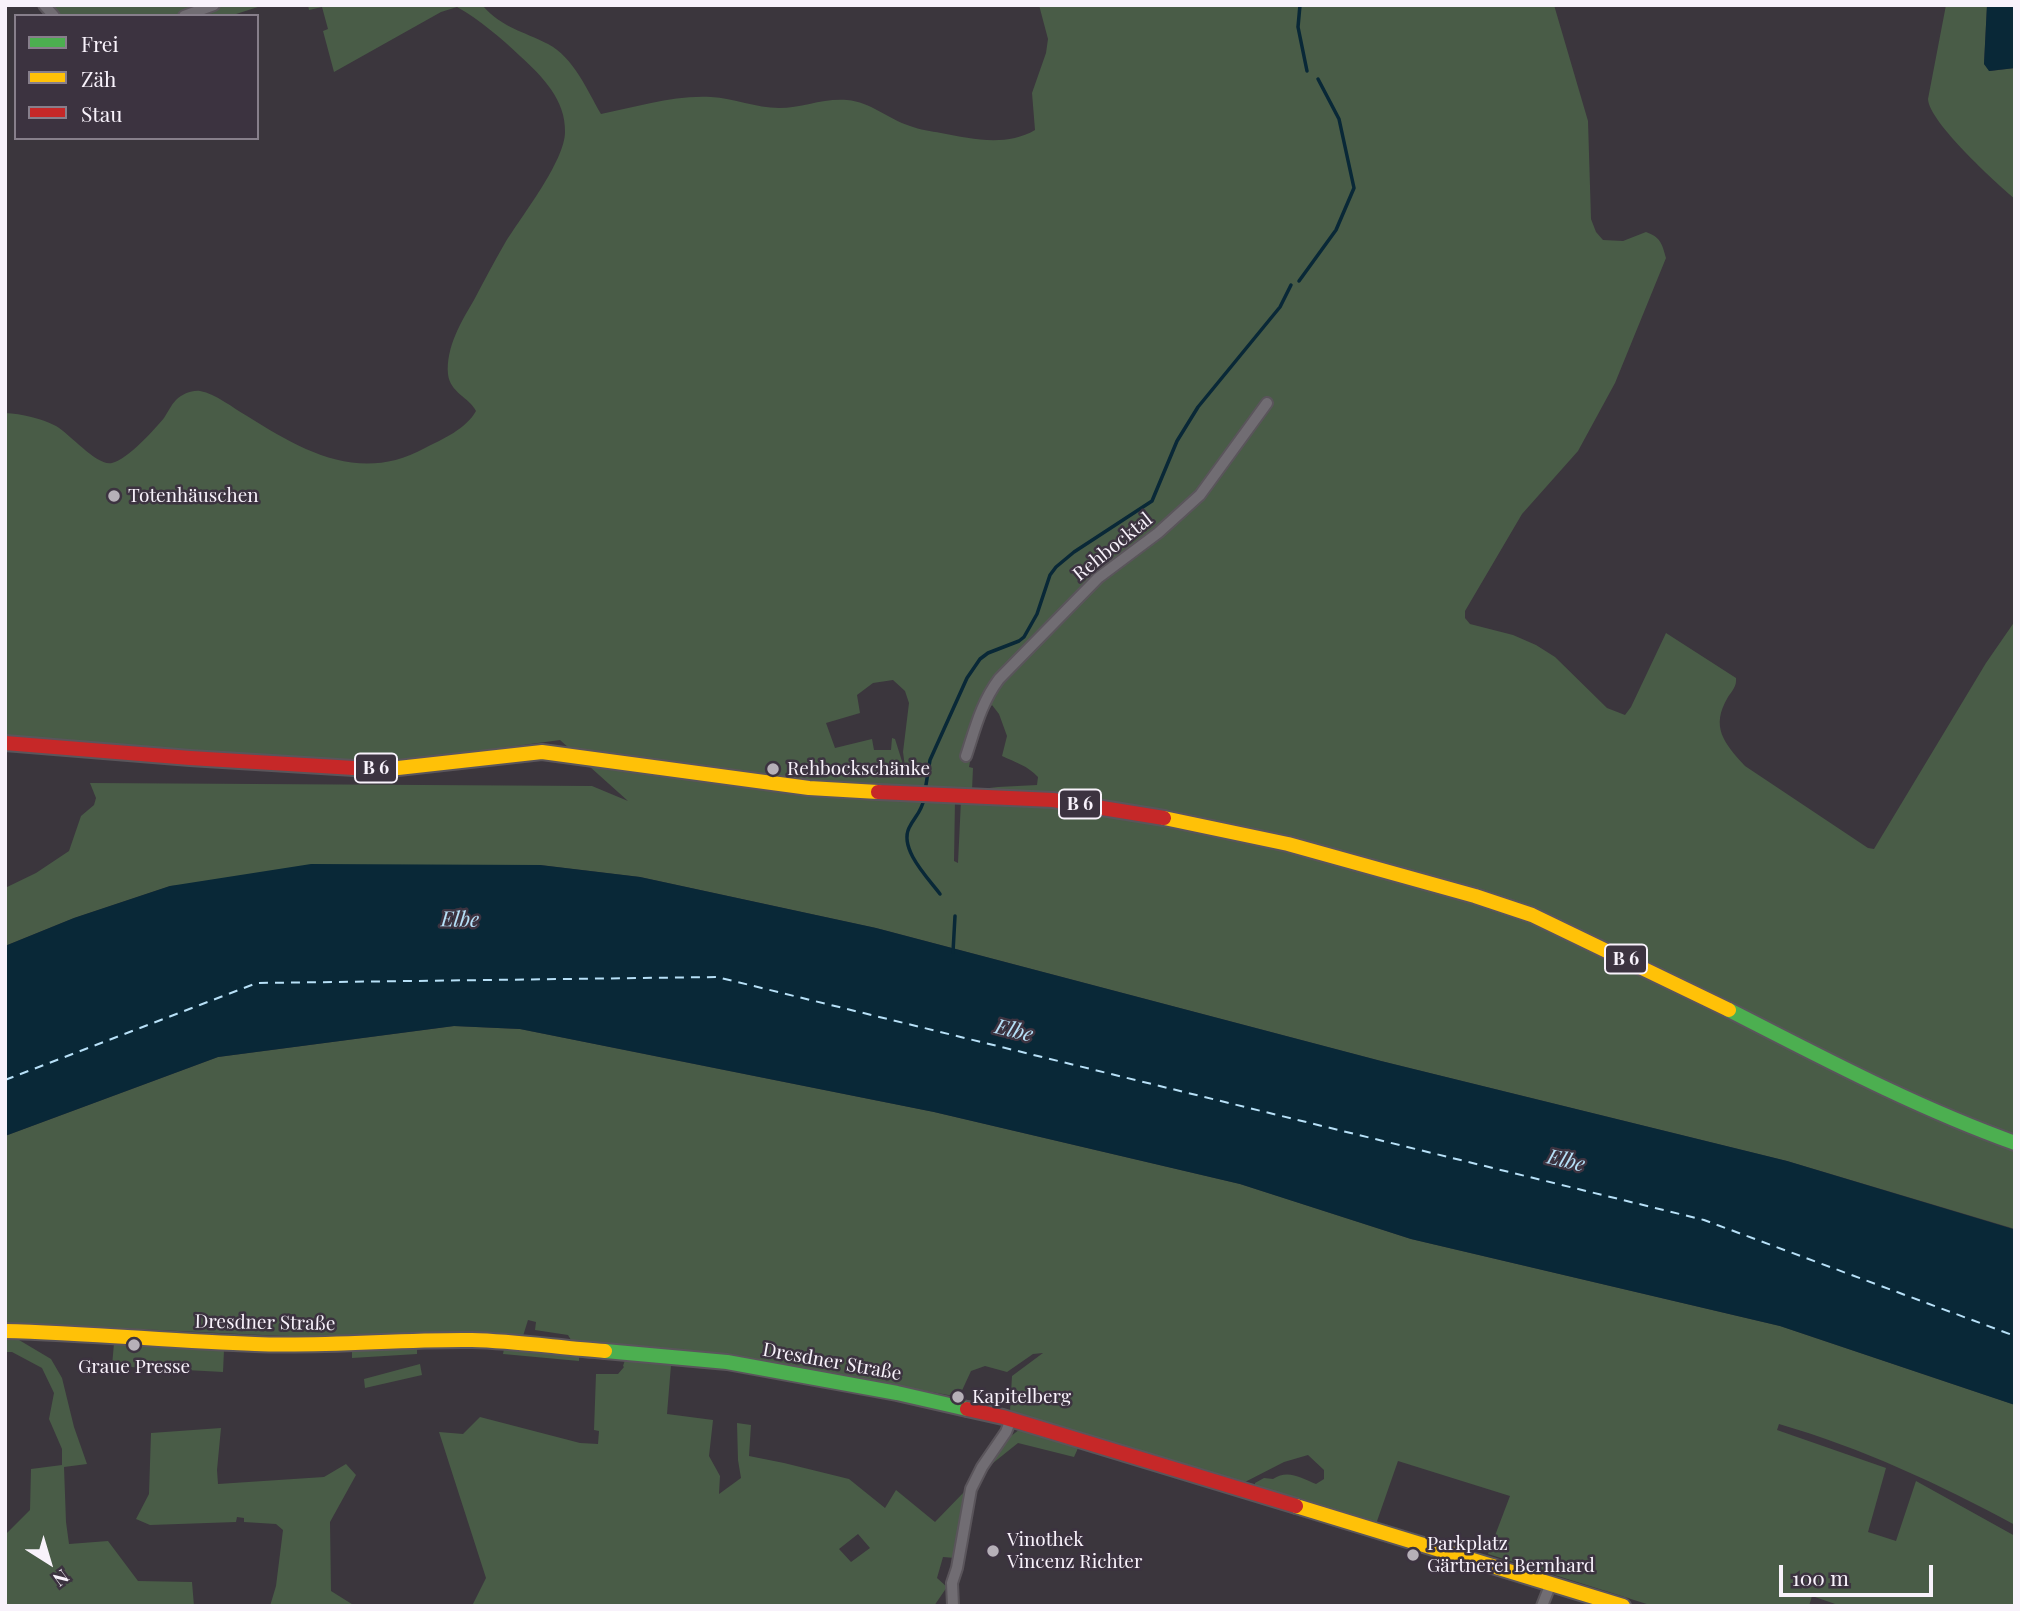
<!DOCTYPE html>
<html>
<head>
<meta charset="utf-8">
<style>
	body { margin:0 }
	#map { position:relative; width:2020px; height:1611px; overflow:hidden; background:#3b363d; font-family:"Playfair Display",serif }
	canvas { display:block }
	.frame { position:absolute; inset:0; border:7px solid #f8f2fb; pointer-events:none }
	.legend { position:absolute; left:14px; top:14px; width:245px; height:126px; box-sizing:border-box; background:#3c3340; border:2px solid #877f8b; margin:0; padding:9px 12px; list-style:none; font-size:21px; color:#f8f2fb }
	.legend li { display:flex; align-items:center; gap:14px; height:35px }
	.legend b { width:35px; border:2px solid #877f8b }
	.north { position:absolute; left:14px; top:1527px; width:70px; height:70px; -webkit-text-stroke:5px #3c3340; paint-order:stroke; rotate:143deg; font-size:19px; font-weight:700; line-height:28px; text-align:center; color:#f8f2fb }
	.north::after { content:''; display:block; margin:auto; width:24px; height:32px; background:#f8f2fb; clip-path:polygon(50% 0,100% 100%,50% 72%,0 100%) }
	.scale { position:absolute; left:1779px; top:1565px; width:154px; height:32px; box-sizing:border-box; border:4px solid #f8f2fb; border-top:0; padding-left:9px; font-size:21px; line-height:24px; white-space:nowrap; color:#f8f2fb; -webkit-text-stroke:5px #3c3340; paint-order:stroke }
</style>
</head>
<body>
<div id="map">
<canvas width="2020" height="1611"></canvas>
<div class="frame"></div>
<ul class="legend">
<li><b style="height:9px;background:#4caf50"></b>Frei</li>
<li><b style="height:9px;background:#ffc107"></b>Zäh</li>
<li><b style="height:9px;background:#c62828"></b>Stau</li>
</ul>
<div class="north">N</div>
<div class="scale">100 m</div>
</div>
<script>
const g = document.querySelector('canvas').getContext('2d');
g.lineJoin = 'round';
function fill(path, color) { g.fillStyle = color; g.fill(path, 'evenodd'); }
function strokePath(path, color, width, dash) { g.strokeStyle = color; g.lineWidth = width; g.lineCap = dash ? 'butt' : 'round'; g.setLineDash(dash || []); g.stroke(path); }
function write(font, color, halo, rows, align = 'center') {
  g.font = font + ' "Playfair Display",serif'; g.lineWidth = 5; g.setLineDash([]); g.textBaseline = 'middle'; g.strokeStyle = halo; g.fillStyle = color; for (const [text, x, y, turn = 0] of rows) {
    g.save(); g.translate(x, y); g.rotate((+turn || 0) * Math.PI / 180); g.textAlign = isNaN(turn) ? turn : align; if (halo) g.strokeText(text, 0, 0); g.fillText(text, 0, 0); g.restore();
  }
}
const green = new Path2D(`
	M36,5h228l-34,11h-183z
	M308,5h174c20,23 41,26 66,39 26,14 39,46 53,70 36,-7 72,-19 110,-17 23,1 45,11 68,11 23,0 44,-10 68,-8 24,2 41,19 63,26 10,4 21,5 31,7 31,6 65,14 94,-3l-3,-37 14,-40 2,-14 -9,-34h515l34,116 3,98 5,13 7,8 20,1 23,-9c14,5 16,11 20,26l-51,125 -37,68 -56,63 -57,97v7l5,6 43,11 23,10 19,12 52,51 18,7 6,-8 35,-74 70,45c1,8 -4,13 -8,19 -18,30 -4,46 17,69l123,82 6,1 112,-186 29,-42v608l-228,-68 -406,-100 -505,-133 -236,-51 -100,-12 -90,1 -280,20 -96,32 -69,28v-58l31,-15 33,-22 12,-35 13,-11 2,-7 -6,-15 502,3 36,15 -68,-61 -146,20 -125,-1 -284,-10v-336c17,1 36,5 51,13 15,9 42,41 56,37 16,-4 42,-33 52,-45 4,-6 7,-13 12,-18 6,-6 16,-10 24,-9 16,3 33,17 47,25 56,35 113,68 178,32 18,-9 41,-19 51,-37 -7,-14 -26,-18 -28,-37 -2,-27 13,-52 26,-74 10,-19 20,-38 31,-57 16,-26 60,-82 60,-111 1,-32 -23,-56 -45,-76 -19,-18 -40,-36 -63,-49l-16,5 -107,60 -11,-41 5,-2 -6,-22 -13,3zM893,680l12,11 4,12 -6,49 3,22 -11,-35 -3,-1 -1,12h-17l-2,-11 -37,9 -9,-25 34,-10 -3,-18 16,-12zM992,705l7,9 8,22 -5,20c13,6 26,10 36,21l-1,8 -39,2 -26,3 1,-22 -4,-1c4,-20 10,-46 23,-62zM955,800h6l-3,63 -4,-2z
	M1946,5h41l-3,59 6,7 25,-3v131c-20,-17 -86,-77 -87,-100z
	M454,1026l66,3 414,83 306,72 171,55 369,87 235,79v120c-76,-41 -153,-77 -236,-101l-2,6 109,38 -18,64 28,9 20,-60 99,55v70h-174l-29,-10 -3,10h-156l-165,-52 22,-58 -112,-35 -22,63 -121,-37v-4l9,-5 9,1c15,-10 28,-1 43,5l8,-5v-9l-16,-15 -24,7 -39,20 -235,-71 2,-35 31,-23 -10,1 -26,18 -22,-6 -14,5 -12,26 -137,-25 -93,-15 -158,-17 -3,-5 -33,-5 1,-8 -8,-2 -5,16c-39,-2 -78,-4 -118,-3 -25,1 -49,4 -74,4 -109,-2 -217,-11 -326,-13v-188l213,-79z
	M5,1337h9l37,22 11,19 12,49 13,37 -23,3 2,55 3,22 39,-3 30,40 54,1 2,24h-189v-71l25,-25 1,-41 31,-4v-16l-13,-30 5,-26 -12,-25 -30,-16h-7z
	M114,1343l110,7 -1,22 -111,-6z
	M417,1349v5l-65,4v-7z
	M504,1349l75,6v6l-76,-7z
	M625,1360l46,5 -4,49 46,6 -4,36 11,20 -1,18 22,-16 -3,-18 -1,-37 14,2 -2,31 35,7 65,16 36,29 11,-18 39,32 30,-31 -10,67 -12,-1 -6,21 10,9 -13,19h-462l14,-28 -47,-146 24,2 17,-17 100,26 18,1 1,-13 -5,-1 2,-56h22l6,-7 -1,-1zM858,1534l12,14 -19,14 -12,-13z
	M420,1364l2,11 -57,13 -1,-9z
	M221,1428l-4,42 1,14 106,-7 22,-13 10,11 -26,47 1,69 24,15h-85l6,-20 7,-56 -7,-6 -32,-2v-4l-7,-1 -1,5 -86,3 -14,-6 13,-25 2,-61z
	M1020,1429l59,17 -5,11 -56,-14 -35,28 23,-31z`);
const water = new Path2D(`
	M1987,5h28v63l-26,3 -5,-7z
	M311,864l229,1 100,12 236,51 505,133 406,100 226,68h2v176l-235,-79 -369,-87 -171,-55 -306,-72 -414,-83 -66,-3 -236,31 -213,79v-190l69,-28 96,-32z`);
const stream = new Path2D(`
	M1300,5l-2,22 9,44
	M1299,281l37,-51 18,-42 -15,-69 -21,-40
	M925,791l5,-31 37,-82 13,-19 8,-6 31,-12 5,-4 13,-23 13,-39 6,-8 18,-15 78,-51 25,-60 21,-34 82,-100 11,-22
	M924,799c-3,14 -9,17 -15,29 -10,21 19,50 31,66
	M953,952l2,-36`);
const ferry = new Path2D(`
	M5,1080l252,-97 460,-6 987,243 311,116`);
const street = new Path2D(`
	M44,5l10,11
	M184,16l30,-11
	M966,756c9,-27 15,-53 33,-77l99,-101 60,-45 42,-38 67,-92
	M953,1606l-1,-23 5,-15 14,-79 11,-22 24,-35 5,-13
	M1542,1606l9,-23`);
const fast = new Path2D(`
	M1729,1010c94,48 186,97 286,133
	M605,1351l122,11 170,31 70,16`);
const slow = new Path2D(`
	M354,768h44l144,-16 267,36 69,4
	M1164,818l124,26 187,52 57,19 197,95
	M5,1331c83,2 166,10 250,13 72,3 145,-5 217,-4 44,1 89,8 133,11
	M1296,1506l327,100`);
const jam = new Path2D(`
	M5,743l185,15 164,10
	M878,792l175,8 111,18
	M967,1409l36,8 293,89`);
const markers = [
	[114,496,7,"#b6b0b8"],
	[773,769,7,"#b6b0b8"],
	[134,1345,7,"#b6b0b8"],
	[958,1397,7,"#b6b0b8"],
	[993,1551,7,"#b6b0b8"],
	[1413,1555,7,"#b6b0b8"]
];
const shields = [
	[376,768,42],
	[1080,804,42],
	[1626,959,42]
];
const shieldNames = [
	["B 6",376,768],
	["B 6",1080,804],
	["B 6",1626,959]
];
const poiNames = [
	["Totenhäuschen",128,496],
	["Rehbockschänke",787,769],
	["Graue Presse",134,1367,"center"],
	["Kapitelberg",972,1397],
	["Vinothek",1007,1540],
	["Vincenz Richter",1007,1562],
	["Parkplatz",1427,1544],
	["Gärtnerei Bernhard",1427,1566]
];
const streetNames = [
	["Rehbocktal",1113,547,-39],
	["Dresdner Straße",265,1323,1],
	["Dresdner Straße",832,1362,10]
];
const waterNames = [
	["Elbe",460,920,1],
	["Elbe",1014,1031,14],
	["Elbe",1566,1161,13]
];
fill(green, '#495c47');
fill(water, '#092837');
strokePath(stream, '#092837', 3.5);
strokePath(ferry, '#b7e0f7', 2, [9, 7]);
strokePath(street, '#5a555b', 14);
strokePath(fast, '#5a555b', 18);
strokePath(slow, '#5a555b', 18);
strokePath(jam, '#5a555b', 18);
strokePath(street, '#716d73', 10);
strokePath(fast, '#4caf50', 14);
strokePath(slow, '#ffc107', 14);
strokePath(jam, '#c62828', 14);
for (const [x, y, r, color] of markers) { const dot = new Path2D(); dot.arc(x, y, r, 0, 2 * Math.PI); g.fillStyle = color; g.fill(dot); strokePath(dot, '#3c3340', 2.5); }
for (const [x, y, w] of shields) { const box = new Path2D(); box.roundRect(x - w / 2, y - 14.5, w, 29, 5); g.fillStyle = '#3c3340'; g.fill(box); strokePath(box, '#f8f2fb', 2); }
write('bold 18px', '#f8f2fb', null, shieldNames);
write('19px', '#f8f2fb', '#3c3340', poiNames, 'left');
write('19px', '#f8f2fb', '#3c3340', streetNames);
write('italic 21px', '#b7e0f7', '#3c3340', waterNames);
</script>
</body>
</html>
